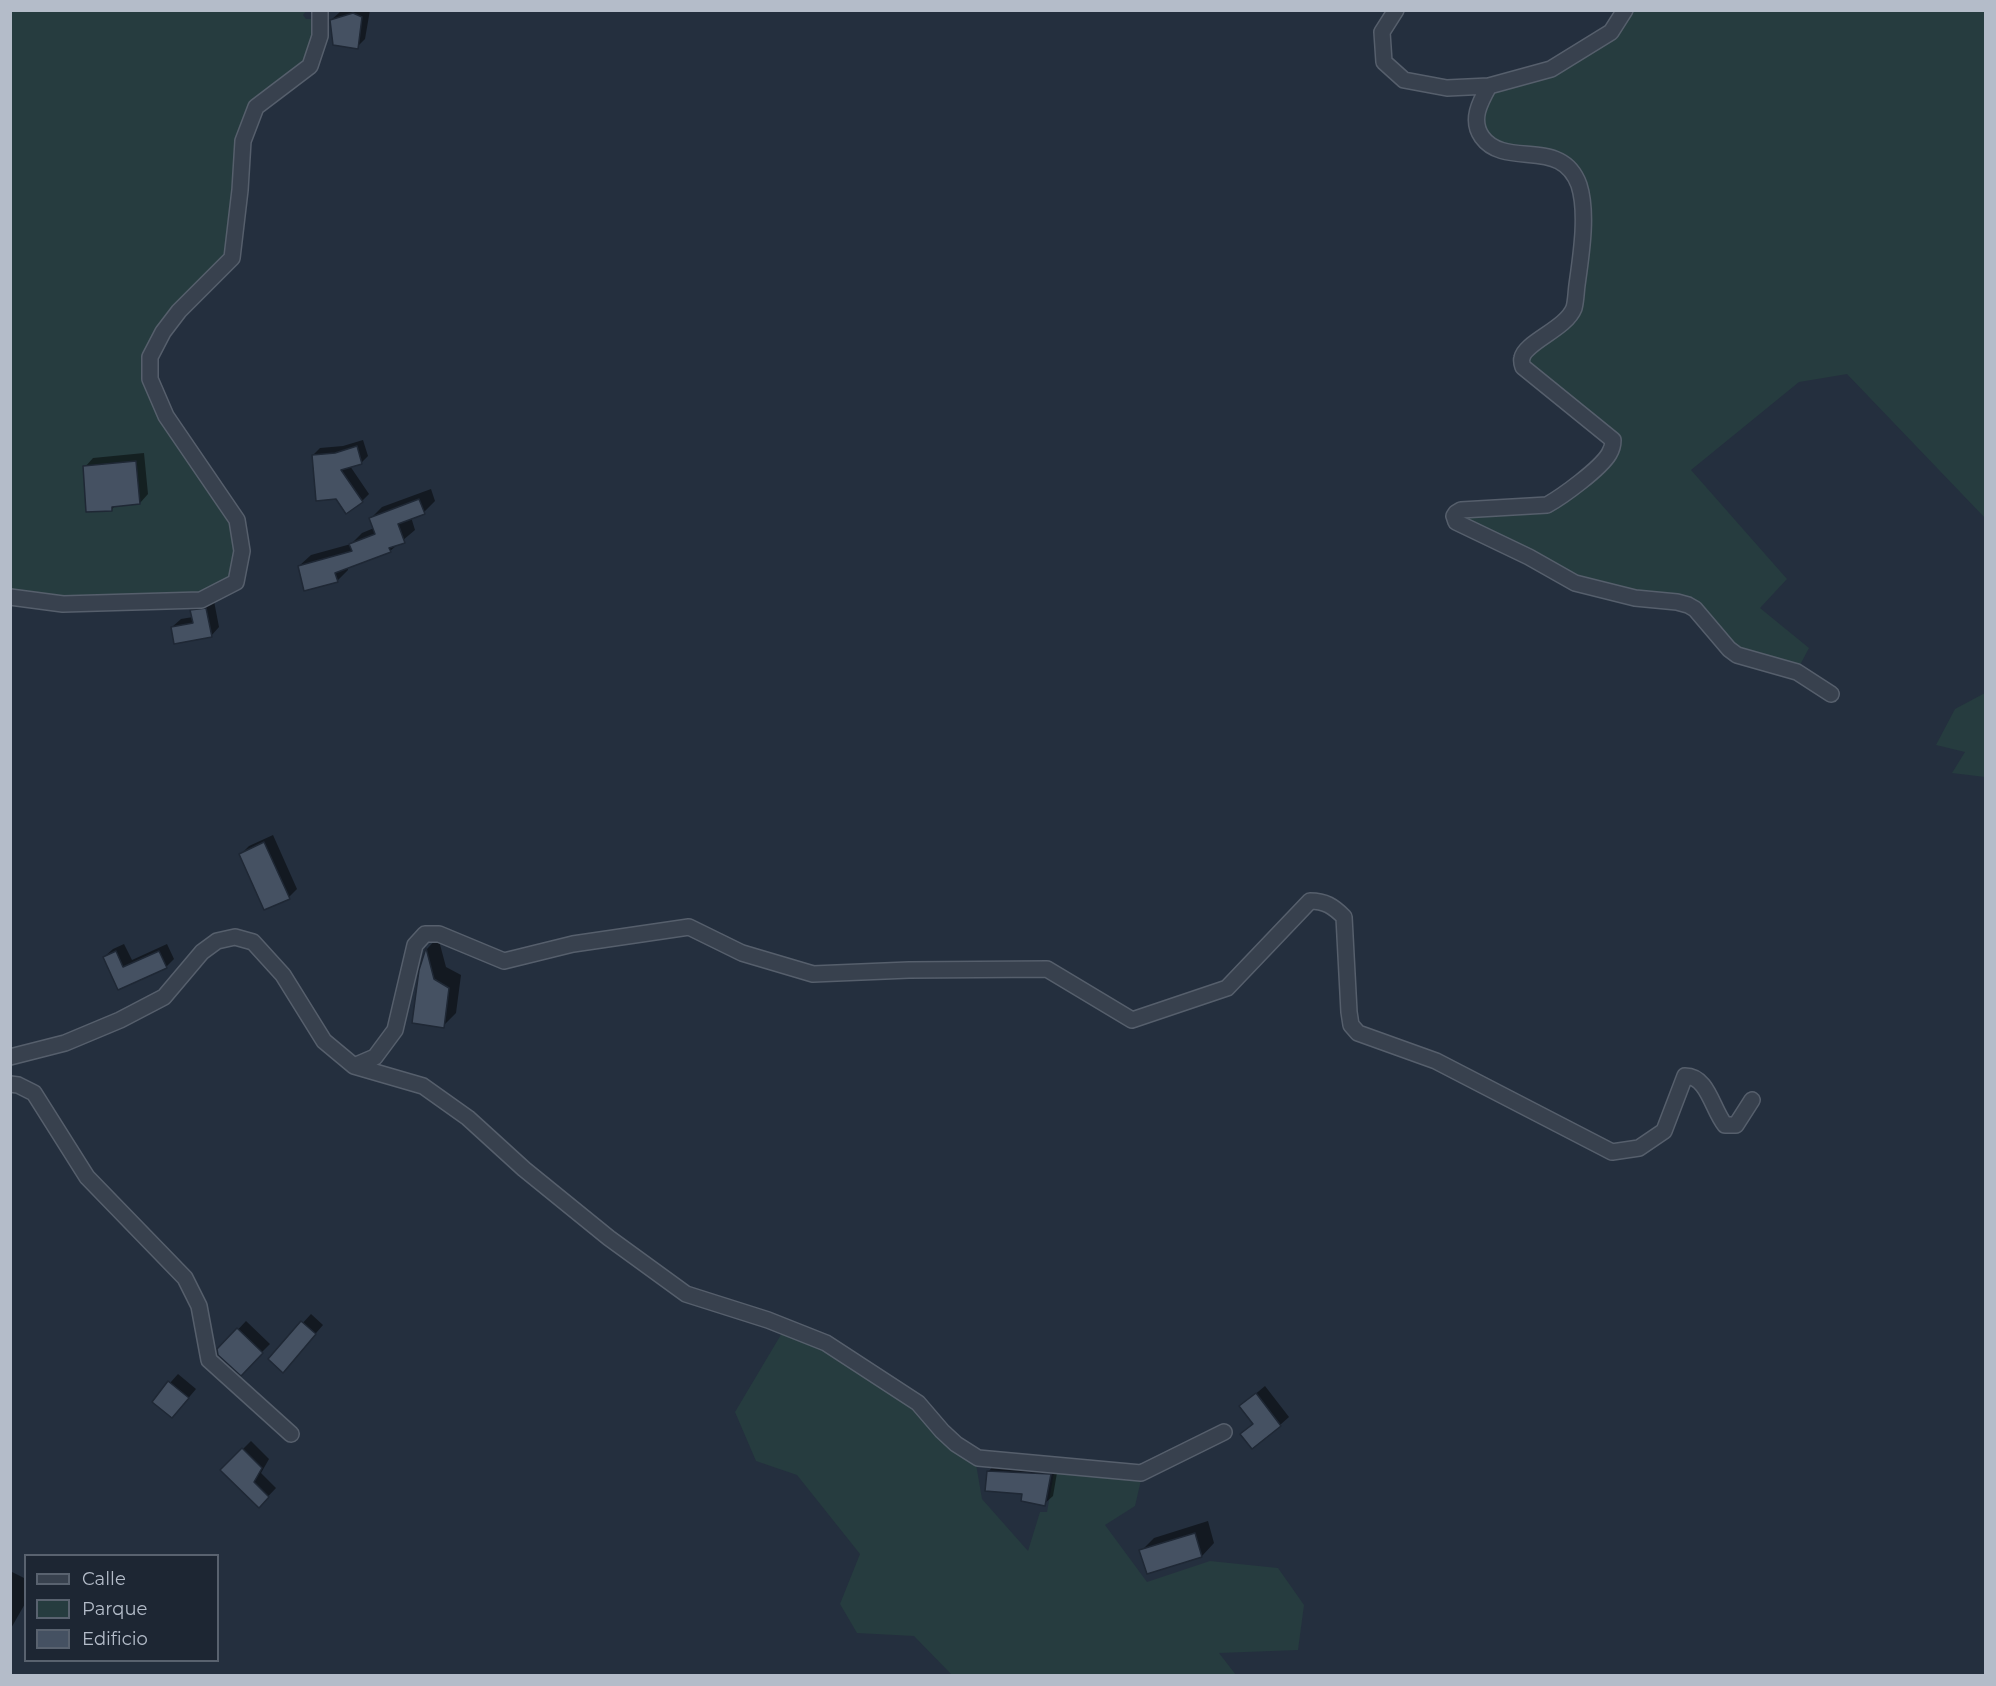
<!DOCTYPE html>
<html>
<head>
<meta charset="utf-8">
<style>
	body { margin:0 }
	#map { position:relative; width:1996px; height:1686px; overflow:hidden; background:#242f3e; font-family:Montserrat,sans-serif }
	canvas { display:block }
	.frame { position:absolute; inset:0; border:12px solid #b4bcc9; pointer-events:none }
	.legend { position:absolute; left:24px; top:1554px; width:195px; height:108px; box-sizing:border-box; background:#1d2633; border:2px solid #59626f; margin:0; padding:8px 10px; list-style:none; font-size:18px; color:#b4bcc9 }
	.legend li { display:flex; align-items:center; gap:12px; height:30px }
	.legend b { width:30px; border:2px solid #59626f }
</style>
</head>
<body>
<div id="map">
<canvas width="1996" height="1686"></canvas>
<div class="frame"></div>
<ul class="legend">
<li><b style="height:8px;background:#38414e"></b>Calle</li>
<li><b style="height:16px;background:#263c3f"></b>Parque</li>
<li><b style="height:16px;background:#455162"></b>Edificio</li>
</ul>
</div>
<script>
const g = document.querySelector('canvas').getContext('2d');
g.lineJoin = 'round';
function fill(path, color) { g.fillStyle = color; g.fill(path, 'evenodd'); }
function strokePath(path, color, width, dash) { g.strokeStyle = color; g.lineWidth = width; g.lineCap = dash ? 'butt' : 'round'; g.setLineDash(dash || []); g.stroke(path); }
const green = new Path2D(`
	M307,10l-4,5 3,4h8v16l-10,27 -53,41 -18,86 -7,65 -83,103 87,164 6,29 -7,28 -30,15 -136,4 -52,-7 -1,-579z
	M1633,11h352v507l-138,-144 -48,8 -108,88 96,109 -27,29 49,40 -9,17 -60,-16 -41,-45 -63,-13 -59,-15 -115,-59 87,-5 13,-8 56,-52 2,-14 -91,-74 -1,-5 4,-5 37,-27 11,-17 9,-116 -30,-41c-21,-3 -85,-5 -76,-39 2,-8 7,-15 10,-22l122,-56z
	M1985,693v84l-33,-4 13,-21 -29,-7 19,-36z
	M782,1333l41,16 91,59 62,56 6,35 46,52 12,-39h7l7,-40 87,8 -6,26 -30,19 42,57 63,-21 68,7 26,37 -6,45 -79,3 17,22h-284l-38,-39 -57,-3 -17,-29 20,-50 -63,-79 -41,-14 -21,-49z`);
const shadow = new Path2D(`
	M344,10h26l-5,29 -8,8 -26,-27 9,-8z
	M363,440l5,16 -7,7 -11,3 19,28 -7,7 -49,-46 7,-7 23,-2z
	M144,453l4,41 -8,9 -24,2 -5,5 -26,-43 8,-9z
	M431,489l4,12 -11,11 -13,5 4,13 -25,21 -42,16v3l-11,11 -38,-15 12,-11 40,-11 11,-11 12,-5 -4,-9 12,-12z
	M214,601l5,26 -8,9 -39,-9 9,-8 12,-2 -1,-6 8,-9z
	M273,835l24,54 -8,8 -48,-43 8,-8z
	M438,937l8,30 15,8 -5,38 -13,13 -22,-56 6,-21z
	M124,944l8,16 35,-16 7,15 -8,8 -48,21 -14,-31 9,-8z
	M311,1314l12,11 -32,37 -21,-3z
	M246,1321l24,23 -29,29 -22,-23z
	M178,1374l18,15 -16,19 -26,-7z
	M1265,1386l24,31 -9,8 -26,-2 -13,-17z
	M251,1441l18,18 -8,14 15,15 -17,18 -37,-36z
	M996,1463l62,4 -5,29 -9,8 -56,-32z
	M1208,1521l6,22 -12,13 -54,16 -7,-21 13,-13z
	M10,1571l16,8v23l-16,28z`);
const building = new Path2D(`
	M353,13l9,4 -4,32 -25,-4 -3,-25z
	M357,446l5,18 -21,6 22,32 -17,12 -10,-15 -20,2 -4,-46 23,-2z
	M136,461l4,43 -28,3v4l-26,1 -3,-46z
	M419,499l6,15 -27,10 7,19 -16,5 2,4 -56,21 3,9 -34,9 -6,-25 54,-15 -3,-7 26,-10 -6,-16z
	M206,608l6,29 -38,7 -3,-17 22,-4 -3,-13z
	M264,842l26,57 -26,11 -25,-56z
	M426,948l8,31 15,9 -5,40 -32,-5 7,-53z
	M116,951l7,16 36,-16 8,17 -49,22 -15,-33z
	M301,1321l15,13 -33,39 -15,-14z
	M237,1328l26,25 -22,23 -23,-21 -1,-6z
	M168,1381l21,17 -17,20 -20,-16z
	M1256,1393l25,33 -29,23 -12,-15 13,-10 -14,-18z
	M242,1448l20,20 -8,14 15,15 -10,11 -39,-38z
	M987,1471l64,3 -6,32 -24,-5 1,-7 -37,-3z
	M1195,1533l7,24 -55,17 -8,-24z`);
const street = new Path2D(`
	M1396,10l-14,22 2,30 20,18 43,8 42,-2 62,-17 60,-37 14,-22
	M1489,86c-9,16 -19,34 -7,51 17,24 54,12 77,24 10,5 16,13 20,24 9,28 2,71 -2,100 -1,7 -1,16 -3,23 -8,21 -49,34 -52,50 -1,3 0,6 1,9l90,73c0,5 -1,9 -4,14 -9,15 -46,42 -62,51l-86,5 -5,3 -2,3 2,6 73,35 46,26 60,15 42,4 11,3 7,4 34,40 8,6 60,17 34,22
	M10,597l53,7 138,-4 35,-18 6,-31 -5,-31 -71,-104 -16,-37v-22l13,-25 16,-21 53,-53 8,-68 3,-49 13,-34 54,-41 10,-30v-26
	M10,1057l55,-14 55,-23 44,-23 38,-45 15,-11 18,-4 18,5 30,33 41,66 30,25 69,20 45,32 56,51 85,69 77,56 82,26 58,23 92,60 24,28 14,13 22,14 163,15 83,-41
	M354,1066l21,-9 20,-27 20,-85 10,-11h14l65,27 69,-17 116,-17 53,26 71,21 96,-4 138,-1 85,51 95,-32 83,-87c15,0 23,5 34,16l5,95 2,13 7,8 78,28 176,91 27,-4 25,-17 21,-55c23,0 27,33 40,49h11l16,-25
	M10,1084l8,1 16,8 53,84 98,101 14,28 10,54 82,74`);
fill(green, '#263c3f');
fill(shadow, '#0007');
fill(building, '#455162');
strokePath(building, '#1f2835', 1.5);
strokePath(street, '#565f6c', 18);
strokePath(street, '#38414e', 15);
</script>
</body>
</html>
